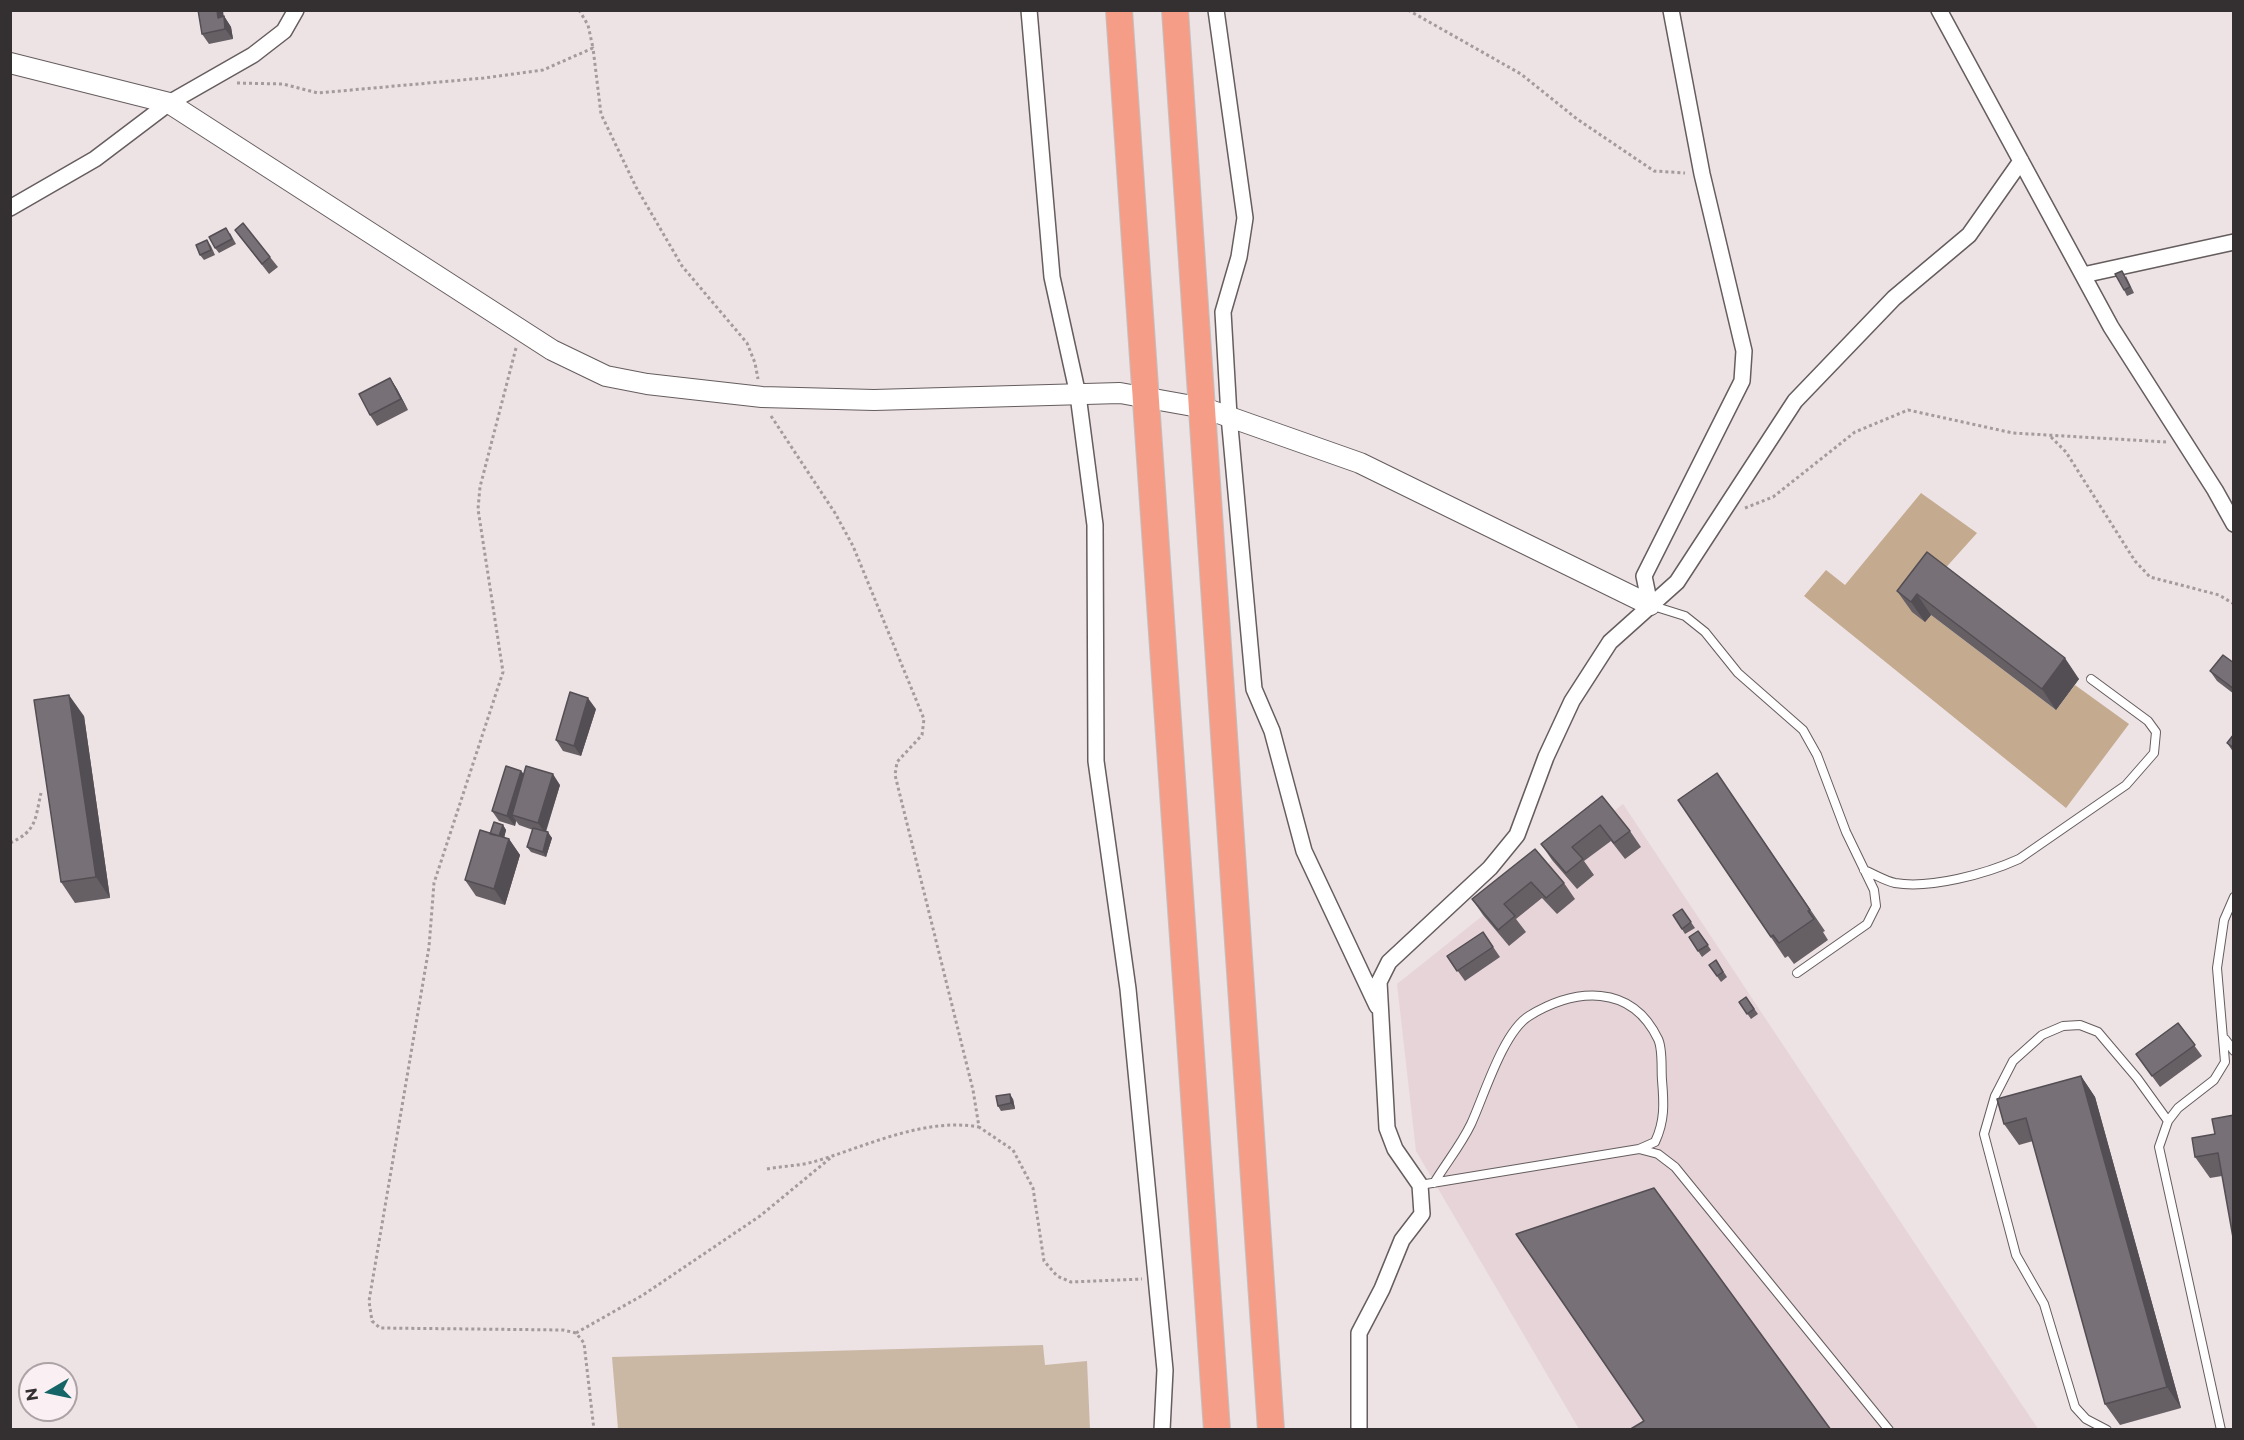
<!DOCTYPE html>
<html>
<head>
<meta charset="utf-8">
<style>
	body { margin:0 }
	#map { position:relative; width:2244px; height:1440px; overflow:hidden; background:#ede2e4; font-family:Montserrat,sans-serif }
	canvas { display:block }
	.frame { position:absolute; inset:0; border:12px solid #343031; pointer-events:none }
	.north { position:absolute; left:18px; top:1362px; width:60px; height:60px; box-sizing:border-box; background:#faeff2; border:2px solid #aba3a5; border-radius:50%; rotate:261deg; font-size:16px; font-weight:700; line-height:24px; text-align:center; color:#343031 }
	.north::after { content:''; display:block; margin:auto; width:21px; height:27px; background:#156467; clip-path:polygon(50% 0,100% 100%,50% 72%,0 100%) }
</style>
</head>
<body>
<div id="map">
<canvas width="2244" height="1440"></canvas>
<div class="frame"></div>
<div class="north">N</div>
</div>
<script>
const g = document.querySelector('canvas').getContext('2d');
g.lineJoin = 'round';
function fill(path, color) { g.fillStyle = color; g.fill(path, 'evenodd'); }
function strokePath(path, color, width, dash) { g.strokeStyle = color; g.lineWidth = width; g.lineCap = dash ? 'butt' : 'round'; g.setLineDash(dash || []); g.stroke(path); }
const built = new Path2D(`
	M1623,804l415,625h-459l-163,-278 -19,-167z`);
const green = new Path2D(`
	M1043,1345l2,20 42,-4 3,68h-472l-6,-72z`);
const forest = new Path2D(`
	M1921,493l56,40 -36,40 -10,42 125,95 19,-25 54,39 -63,84 -262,-212 22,-26 19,15z`);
const path = new Path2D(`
	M579,10l9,15 5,23
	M1408,10l113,64 56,45 77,52 31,2
	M237,83l46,1 35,9 166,-15 59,-8 50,-22 8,66 35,73 46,79 65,77 8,20 3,16
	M516,348l-36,139 -2,22 25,163 -69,211 -5,64 -60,354 3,20 8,7 183,2 13,3 8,10 10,87
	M771,416l64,97 18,33 71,173 -2,16 -25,27 -2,13 78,315 6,37 34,23 20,38 11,73 13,15 14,6 71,-3
	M2051,437l15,15 69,109 15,16 69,18 15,9
	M1745,508l28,-11 82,-65 53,-22 105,23 153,9
	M10,843c27,-12 25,-24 31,-50
	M767,1169c15,-3 31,-3 46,-7 52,-15 111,-45 166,-35
	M576,1333l67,-38 117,-79 74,-61`);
const lane = new Path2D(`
	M1650,605l35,11 20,16 33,41 65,57 14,25 29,77 28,58 2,16 -9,18 -70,49
	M1864,870c10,4 21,11 31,13 35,6 91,-9 124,-24l107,-74 28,-32 2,-21 -8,-11 -57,-42
	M2225,1039l9,12
	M1434,1183c12,-20 27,-38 37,-59 13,-28 32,-92 58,-108 46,-28 102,-33 129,23 5,10 3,29 4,41 2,23 3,41 -7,62l-16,7
	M1420,1185l219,-36 19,5 17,13 214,263
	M2107,1430l-21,-11 -11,-12 -31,-103 -28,-49 -32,-121 11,-38 18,-35 29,-26 21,-9 17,-1 18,7 39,46 31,43
	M2221,1430l-62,-283 9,-26 10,-13 36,-28 11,-18 -8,-94 7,-48 10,-23`);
const street = new Path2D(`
	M1029,10l23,267 26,118 17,130 1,236 32,228 37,381 -3,60
	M1216,10l29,208 -6,39 -16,55 6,104 25,273 18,42 32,120 73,155
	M1939,10l172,317 104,163 19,34
	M10,208l85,-49 74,-56 84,-48 31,-24 12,-21
	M2083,275l151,-33
	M1650,605l-6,-29 98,-195 2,-30 -42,-177 -31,-164
	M1359,1430v-97l23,-44 20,-49 20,-26 -2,-29 -25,-36 -8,-21 -8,-146 10,-20 101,-94 27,-33 29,-78 26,-56 38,-59 67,-60 118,-181 99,-103 75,-63 52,-74`);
const secondary = new Path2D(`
	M10,63l159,40 383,247 54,26 41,8 115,13 112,3 246,-7 84,15 156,55 290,142`);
const highway = new Path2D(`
	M1119,10l98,1420
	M1175,10l96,1420`);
const wall = new Path2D(`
	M224,16l7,11 2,12 -24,5 -7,-10z
	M235,230l35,27 8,10 -9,7z
	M230,233l6,11 -17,9 -4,-5z
	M207,240l4,6 4,9 -11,5 -4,-5z
	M2126,276l8,17 -7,3 -3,-6z
	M390,378l7,11 11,21 -31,16 -7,-11z
	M1927,552l152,127 -23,31 -125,-95 -6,7 -13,-10 -15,-21z
	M2234,663v31l-17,-13 -7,-10z
	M596,709l-15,47 -18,-5 -7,-11z
	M84,716l26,182 -35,5 -14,-21z
	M2234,734v19l-7,-10z
	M521,771l3,3 36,11 -14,47 6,6 -6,19 -15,-5 -4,-5 6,-17 -14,-5 -3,-4 -1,5 -16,-5 -7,-10z
	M1717,773l108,158 -2,1 5,8 -34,24 -6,-8 -3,2 -107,-158z
	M1602,796l28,35 11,16 -16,12 -14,-18 -27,20 10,14 -17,14 -25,-29 -11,-16z
	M503,825l3,5 -2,8 5,1 11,16 -15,50 -29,-9 -11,-16z
	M1535,849l29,34 11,16 -18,15 -15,-16 -26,21 10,13 -17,14 -26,-31 -11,-16z
	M1682,909l13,19 -10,6 -12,-19z
	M1698,931l13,19 -9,7 -13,-20z
	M1483,932l17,25 -35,24 -18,-25z
	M1716,960l11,17 -6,5 -12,-17z
	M1746,997l12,17 -7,5 -12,-17z
	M2178,1023l24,33 -42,31 -24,-33z
	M2081,1076l14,21 86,311 -61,17 -15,-21 -72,-263 -14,4 -15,-21z
	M1013,1099l2,10 -14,2 -3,-5z
	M2215,1134l7,42 -12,2 -15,-21z`);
const shadedWall = new Path2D(`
	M217,10h6l2,19 -7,-11z
	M224,16l7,11 2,12 -8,-10z
	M390,378l7,11 11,21 -7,-11z
	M1917,594l14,21 -6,7 -14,-20z
	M2065,658l14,21 -23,31 -14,-21z
	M69,695l15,21 26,182 -14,-21z
	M588,698l8,11 -15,47 -7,-10z
	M521,771l8,10 -17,34 4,6 -1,5 -8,-10z
	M553,774l7,11 -15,48 -7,-10z
	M503,825l3,5 -3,12 -4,-5z
	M548,832l4,6 -6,19 -3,-5z
	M509,839l11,16 -15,50 -11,-16z
	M2081,1076l14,21 86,311 -14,-21z
	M1010,1094l3,5 2,10 -4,-6z`);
const building = new Path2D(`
	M198,10h19l1,8 6,-2 1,13 -23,5z
	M243,223l27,34 -8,7 -27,-34z
	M226,228l6,11 -17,9 -6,-11z
	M207,240l4,10 -11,5 -4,-10z
	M2122,271l8,16 -6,3 -9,-16z
	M390,378l11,21 -31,16 -11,-21z
	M1927,552l138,106 -23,31 -125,-95 -6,8 -14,-11z
	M2223,655l11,8v26l-24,-18z
	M570,692l18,6 -14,48 -18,-6z
	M69,695l27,182 -35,5 -27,-182z
	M2234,734v14l-7,-5z
	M506,766l15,5 -14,45 -15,-5z
	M526,766l27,8 -15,49 -26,-8z
	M1717,773l93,137 -2,1 6,8 -35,24 -6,-8 -2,2 -93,-137z
	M1602,796l28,35 -16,12 -14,-18 -28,22 11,12 -17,14 -25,-29z
	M494,822l9,3 -4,11 -9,-2z
	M533,828l15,4 -5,20 -16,-5z
	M480,830l29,9 -15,50 -29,-9z
	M1535,849l29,34 -18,15 -15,-16 -27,22 11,12 -17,14 -26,-31z
	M1682,909l9,13 -9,7 -9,-14z
	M1698,931l10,14 -10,6 -9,-14z
	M1483,932l10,15 -36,24 -10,-15z
	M1716,960l7,12 -6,4 -8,-11z
	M1746,997l8,12 -7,5 -8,-12z
	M2178,1023l17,22 -43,31 -16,-22z
	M2081,1076l86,311 -62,17 -79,-286 -22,6 -7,-25z
	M1010,1094l1,9 -13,3 -2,-10z
	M2234,1115v128l-16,-90 -23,4 -3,-19 23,-4 -3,-15z
	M1654,1188l177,242h-202l15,-9 -128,-187z`);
fill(built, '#e6d4d8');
fill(green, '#cab8a5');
fill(forest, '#c4aa8f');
strokePath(lane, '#655d5e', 10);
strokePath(street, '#655d5e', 18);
strokePath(secondary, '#655d5e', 22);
strokePath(highway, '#c2c1c1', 28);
strokePath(path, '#a39b9c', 3, [3, 3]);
strokePath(lane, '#fff', 8);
strokePath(street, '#fff', 15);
strokePath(secondary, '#fff', 20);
strokePath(highway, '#f59d87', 26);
fill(wall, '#666065');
fill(shadedWall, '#534e53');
fill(building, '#777076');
strokePath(building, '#534e53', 1.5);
</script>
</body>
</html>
